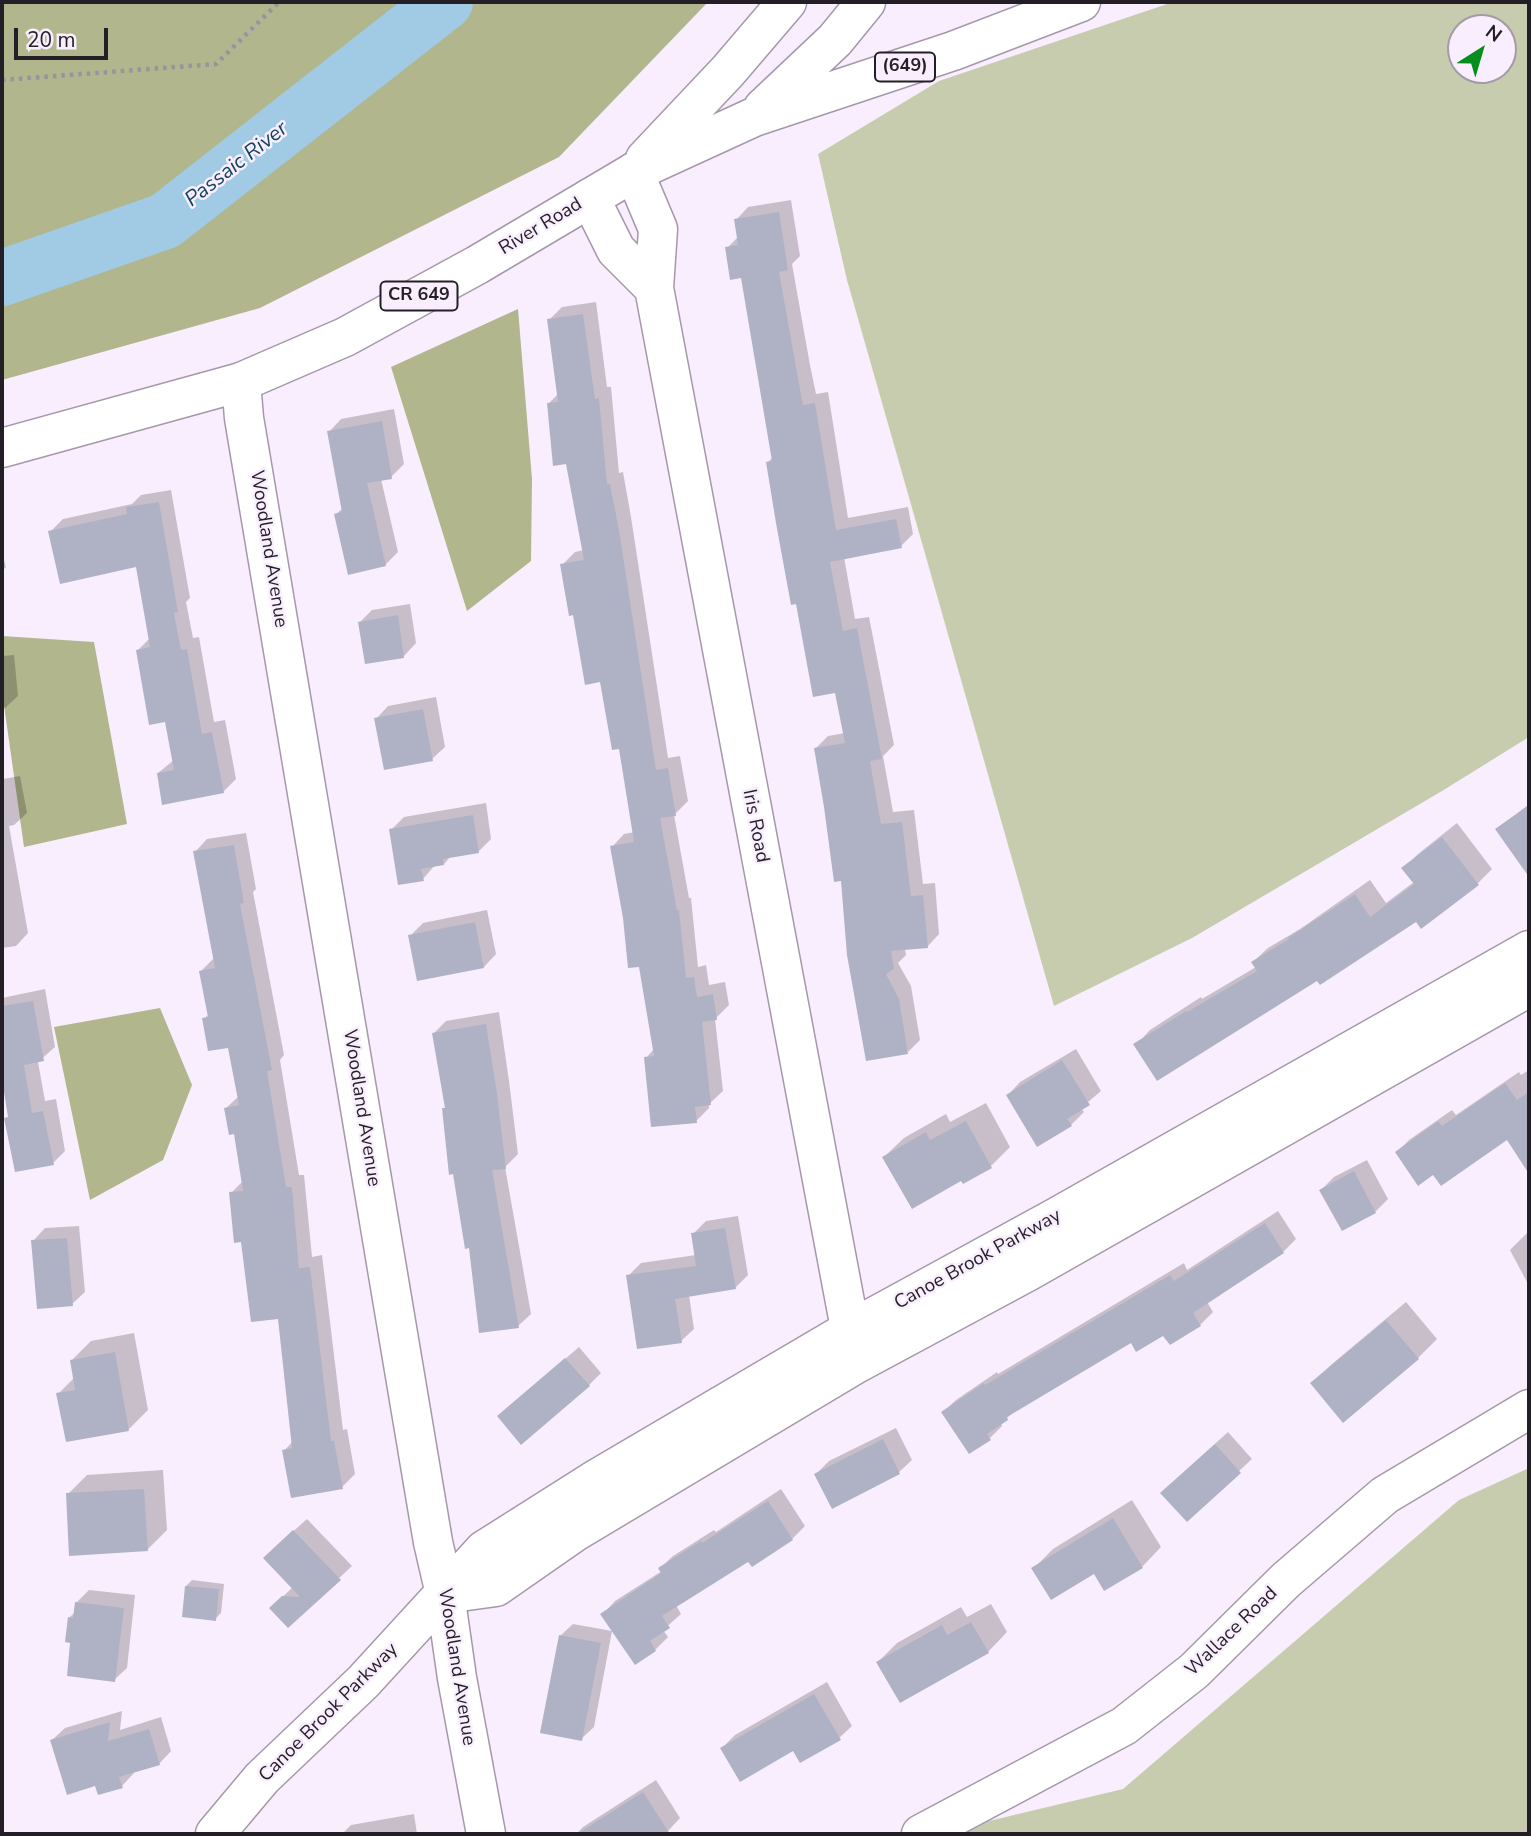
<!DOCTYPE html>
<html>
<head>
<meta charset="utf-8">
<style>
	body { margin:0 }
	#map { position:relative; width:1531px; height:1836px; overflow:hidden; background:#f9eefd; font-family:"Nunito Sans",sans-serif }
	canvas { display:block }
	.frame { position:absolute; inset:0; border:4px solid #241f26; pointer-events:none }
	.north { position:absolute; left:1447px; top:14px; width:70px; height:70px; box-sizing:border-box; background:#f9eefd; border:2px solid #a49ba7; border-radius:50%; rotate:37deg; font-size:19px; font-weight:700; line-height:28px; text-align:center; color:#241f26 }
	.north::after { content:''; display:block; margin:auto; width:24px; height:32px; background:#038e1e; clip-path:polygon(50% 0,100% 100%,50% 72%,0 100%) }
	.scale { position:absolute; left:14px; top:28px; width:94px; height:32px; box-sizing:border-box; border:4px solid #241f26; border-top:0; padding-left:9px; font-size:21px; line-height:24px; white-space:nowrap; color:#241f26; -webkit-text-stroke:5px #f9eefd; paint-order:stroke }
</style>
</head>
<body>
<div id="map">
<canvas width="1531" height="1836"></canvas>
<div class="frame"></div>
<div class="north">N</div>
<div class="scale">20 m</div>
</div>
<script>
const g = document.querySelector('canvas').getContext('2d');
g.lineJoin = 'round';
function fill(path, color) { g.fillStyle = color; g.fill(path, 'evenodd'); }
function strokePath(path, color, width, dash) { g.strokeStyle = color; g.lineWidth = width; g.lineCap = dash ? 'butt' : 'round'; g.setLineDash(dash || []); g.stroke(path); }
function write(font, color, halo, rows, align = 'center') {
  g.font = font + ' "Nunito Sans",sans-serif'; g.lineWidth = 5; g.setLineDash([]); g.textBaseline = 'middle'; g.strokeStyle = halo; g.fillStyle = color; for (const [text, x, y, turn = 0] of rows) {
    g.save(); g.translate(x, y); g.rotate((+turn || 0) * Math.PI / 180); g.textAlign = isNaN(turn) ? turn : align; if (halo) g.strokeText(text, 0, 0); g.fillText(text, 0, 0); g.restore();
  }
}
const green = new Path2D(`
	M1173,2h356v735l-87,54 -250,147 -138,68 -207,-726 -29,-126 121,-73zM1461,28h42v42h-42z
	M1529,1468v366h-566l26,-13 134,-32 336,-289z`);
const forest = new Path2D(`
	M2,2h706l-149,155 -299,151 -258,72z
	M518,309l14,170 -1,82 -64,50 -76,-244z
	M2,636l92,6 33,182 -103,23 -22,-156z
	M160,1008l32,77 -29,75 -73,40 -36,-173z`);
const shadow = new Path2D(`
	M791,200l9,56 -8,8 18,101 6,29 12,-2 20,126 60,-11 5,27 -12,12 -57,11 11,62 14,-2 25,128 -11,11 10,56 21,-2 9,74 12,-1 4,51 -12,13 -22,2 1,6 -8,8 13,23 9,54 -12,12 -66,-173 -27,-130 13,-13 17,-3 -8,-42 -69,-229 5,-5 -31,-181 -15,-28 12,-12 -3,-16 12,-13z
	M596,302l11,85h4l8,86 4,-1 8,45 37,241 12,-2 8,45 -14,14 15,83h2l7,69 8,-2 3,20 16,-3 4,23 -14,14 8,72 -14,13v4l-13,13 -50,-63 8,-9 -14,-84 -28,-118 12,-13 11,-2 -15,-85 -18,-67 -27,-67 -13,-48 13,-13 9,-2 -17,-87 -18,-60 10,-10 -10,-73 13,-13z
	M394,409l10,55 -13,13 -10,2 17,73 -13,13 -49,-51 7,-6 -14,-76 12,-13z
	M171,490l19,108 -4,4 7,36 6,-1 15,85 11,-2 11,59 -13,13 -65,-19 16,-13 -3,-32 -33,-78 12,-12 -12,-73 -88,-33 13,-13 69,-15 9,-9z
	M2,553l4,14 -4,4z
	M410,604l6,39 -12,13 -44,-34 12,-12z
	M14,655l4,41 -13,12 -3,1v-53z
	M436,697l9,50 -13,12 -56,-40 12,-13z
	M2,773l1,6 17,-3 7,37 -13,12 -5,1 19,107 -12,13 -14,2z
	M486,803l5,36 -13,13 -27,4 -7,8 -9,1 -12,14 -32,-49 13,-13z
	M1529,804v61l-4,3 -28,-38z
	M1457,823l35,46 -15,15 -159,95 -182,66 14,-15 51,-33 1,2 54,-32 -3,-5 15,-14 32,-19 70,-49 16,23 28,-21 -10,-14 14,-14z
	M246,833l10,56 -3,3 31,163 -4,5 19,115h5l8,82 10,-2 21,175 4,-1 8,45 -13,13 -58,-36 9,-10 -13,-124 -38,-77 -11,-47 12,-12 -8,-49 -9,-24 13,-12 -9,-50 -26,-27 5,-5 -8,-43 13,-13 -19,-106 12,-13z
	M487,910l9,44 -12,13 -74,-31 13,-13z
	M45,989l10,58 -17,15 7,39 11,-2 9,52 -12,12 -47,-44 4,-4 -8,-46v-71z
	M499,1012l10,69 9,73 -13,13 26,147 -13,12 -48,-80 -26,-137 2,-3 -12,-73 12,-12z
	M1076,1049l25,42 -20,17 3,4 -13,13 -33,20 -30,-50 12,-13z
	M1529,1070v55l-38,22 -57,26 -37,-21 12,-12 43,-30 4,5 63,-43 2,3z
	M986,1103l24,44 -19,19 -107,-9 20,-19 42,-24 4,8z
	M1367,1160l21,39 -13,13 -33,17 -21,-39 13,-13z
	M1278,1211l18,28 -13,13 -76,50 6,10 -13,13 -30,18 -6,-10 -33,8 -115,69 -15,13 1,3 -12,12 -47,-26 13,-12 41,-28 1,2 186,-111 3,7z
	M738,1216l10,59 -13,13 -46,7 5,34 -13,12 -53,-65 13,-13 55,-8 -3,-21 13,-13z
	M79,1226l6,66 -13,12 -39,-63 12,-13z
	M1529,1231v55l-19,-36z
	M1406,1302l31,37 -19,19 -106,25 20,-19z
	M134,1333l14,77 -19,19 -71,-35 17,-17 -4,-16 20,-20z
	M579,1347l22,26 -12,12 -90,31z
	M896,1428l16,32 -13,12 -66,34 -17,-32 13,-13z
	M1228,1432l24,27 -65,60 -12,-39z
	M163,1470l4,60 -20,20 -79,-56 19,-19z
	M781,1489l24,37 -13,13 -43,21 -73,45 5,9 -18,16 5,7 -13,13 -52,-36 12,-13 47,-30 -2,-3 13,-12 41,-26 2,2z
	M1132,1500l29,47 -19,20 -47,4 -61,-3 19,-19z
	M307,1519l45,47 -64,60 -17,-18 22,-21 -15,-42z
	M192,1580l32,4 -3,29 -6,6 -29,-33z
	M89,1590l46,5 -8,73 -13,12 -42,-39 -3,-23 6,-6 1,-9z
	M991,1604l16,28 -19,20 -110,10 19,-19 64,-36 6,10z
	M573,1624l39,7 -18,96 -13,12 -21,-103z
	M827,1682l25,44 -13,12 -45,11 -72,-1 13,-13z
	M122,1711l-2,19 41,-13 10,34 -12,13 -25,7v2l-12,13 -70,-46 13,-12z
	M656,1780l24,38 -12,13 -6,3h-86l7,-7z
	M414,1814l3,20h-75l9,-9z`);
const river = new Path2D(`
	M2,278l163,-57 280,-219`);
const building = new Path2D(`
	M779,212l9,58 -9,2 19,106 5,27 12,-2 21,127 60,-11 6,29 -72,14 13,69 14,-3 25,131 -12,2 11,63 21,-2 9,74 12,-1 5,53 -37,3 3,18 -8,5 13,25 9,55 -42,7 -19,-106 -6,-74 -7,1 -10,-75 -10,-59 31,-5 -10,-50 -22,4 -17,-93 -5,1 -15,-82 -10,-61 6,-1 -31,-183 -11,2 -5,-33 13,-2 -4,-26z
	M583,314l12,85 4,-1 8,86h3l9,46 37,240 12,-2 8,48 -16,2 17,92h2l7,68 8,-1 3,20 16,-3 4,26 -15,2 9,83 -16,2 2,16 -46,4 -7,-70 10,-1 -15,-89 -11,1 -5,-50 -13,-72 24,-4 -15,-93 -7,1 -12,-68 -15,3 -12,-70 -4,1 -9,-52 24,-4 -18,-96 -13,2 -6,-63 11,-1 -11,-83z
	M382,421l10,58 -25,4 19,83 -38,9 -14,-61 8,-2 -15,-81z
	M159,502l19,110 -4,1 7,37 6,-1 15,85 10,-2 12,61 -62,12 -5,-32 17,-3 -9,-48 -16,3 -13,-75 14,-3 -14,-80 -76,17 -12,-53 79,-17 -1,-7z
	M398,615l6,43 -39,6 -7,-42z
	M423,709l10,52 -49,9 -10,-52z
	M1529,805v72l-34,-48z
	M473,815l6,38 -36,6 1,6 -23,4 3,12 -26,4 -9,-56z
	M1442,837l37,48 -58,44 -5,-7 -96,63 -3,-4 -160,100 -24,-37 53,-33 1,1 70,-41 -6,-9 38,-23 -1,-1 67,-44 15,23 44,-33 -13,-16z
	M234,845l10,58 -4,1 32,166 -5,1 19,116h6l7,81 11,-1 21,174h3l9,48 -52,9 -9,-48 10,-2 -14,-129 -27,3 -10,-80 -7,1 -5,-51 14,-1 -9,-57 -5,1 -5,-27 15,-3 -11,-57 -20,3 -6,-33 6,-1 -9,-46 16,-3 -22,-117z
	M475,922l9,46 -67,13 -9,-46z
	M33,1001l11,60 -20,4 8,48 11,-2 11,54 -39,7 -11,-54 4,-1 -6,-38v-73z
	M486,1024l11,70 9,75 -14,1 27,158 -40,5 -10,-85 -4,1 -12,-75 -4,1 -7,-67h3l-13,-75z
	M1062,1060l28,45 -23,14 5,7 -35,21 -31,-52z
	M1505,1083l12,17 12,-8v82l-22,-34 -66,46 -8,-11 -15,11 -23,-34 43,-31 4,5z
	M966,1121l26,47 -29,16 -2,-3 -49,28 -30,-52 44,-25 4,8z
	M1354,1171l22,42 -34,18 -23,-41z
	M1265,1223l19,30 -91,60 8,13 -31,19 -7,-9 -27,16 -5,-9 -124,74 1,3 -21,14 4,6 -22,14 -28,-42 43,-29 1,2 185,-110 4,6z
	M725,1228l11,61 -61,10 7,44 -45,6 -11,-74 70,-9 -5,-33z
	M67,1238l6,68 -36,3 -6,-69z
	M1386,1320l33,39 -76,64 -33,-40z
	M115,1352l14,79 -63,11 -10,-49 19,-3 -5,-30z
	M565,1358l25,28 -69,59 -24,-29z
	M883,1439l17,35 -68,35 -18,-35z
	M1215,1444l26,29 -54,49 -27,-29z
	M144,1489l4,62 -79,5 -3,-63z
	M768,1501l25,39 -41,27 -4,-5 -86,54 8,12 -20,13 6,10 -21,14 -35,-51 61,-41 -3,-5 43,-27 1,2z
	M1113,1518l30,50 -39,23 -10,-17 -43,26 -20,-32z
	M293,1530l48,50 -53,48 -19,-20 13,-12 18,1 -37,-39z
	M185,1586l34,3 -3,32 -34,-4z
	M75,1602l49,6 -9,74 -48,-6 3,-33 -5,-1 3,-25 5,1z
	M971,1622l18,31 -89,50 -24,-41 66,-37 5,10z
	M559,1635l42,8 -19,98 -42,-8z
	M814,1694l27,46 -41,23 -7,-12 -53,31 -20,-34z
	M110,1722l-2,19 41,-12 11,36 -41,12 4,11 -25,7 -3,-9 -28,9 -17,-55z
	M643,1792l27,42h-93z`);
const path = new Path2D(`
	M2,80l214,-16 63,-62`);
const minor = new Path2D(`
	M634,172l24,57 -4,59 201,1067
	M590,198l26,52 38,38
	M241,382l3,36 189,1124 12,52 12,84 29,156
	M445,1594l51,-7 79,-55 281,-168 173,-93 500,-284
	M215,1834l47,-56 101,-96 121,-132 109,-69 257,-151 205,-112 474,-268
	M921,1834l203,-108 70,-55 92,-91 99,-85 144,-86`);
const major = new Path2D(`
	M763,108l72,-68 31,-38
	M645,159l83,-88 59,-69
	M2,448l239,-66 104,-45 132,-72 157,-93 120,-55 199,-66 128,-49`);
const shields = [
	[905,67,60],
	[419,296,77]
];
const shieldNames = [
	["(649)",905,67],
	["CR 649",419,296]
];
const streetNames = [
	["River Road",541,227,-31],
	["Woodland Avenue",268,549,81],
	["Iris Road",755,826,79],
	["Woodland Avenue",361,1108,81],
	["Canoe Brook Parkway",978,1260,-29],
	["Wallace Road",1232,1632,-44],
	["Woodland Avenue",456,1667,81],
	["Canoe Brook Parkway",329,1713,-45]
];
const waterNames = [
	["Passaic River",237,165,-38]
];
fill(green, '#c7ccaf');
fill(forest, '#b1b68d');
fill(shadow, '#0003');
strokePath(river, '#a1cae4', 56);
fill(building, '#afb1c5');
strokePath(minor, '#a698aa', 41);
strokePath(major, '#a698aa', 41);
strokePath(path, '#9b929e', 4.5, [3.5, 5]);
strokePath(minor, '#fff', 38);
strokePath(major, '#fff', 38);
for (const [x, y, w] of shields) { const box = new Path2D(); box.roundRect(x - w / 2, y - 14.5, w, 29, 5); g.fillStyle = '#f9eefd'; g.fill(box); strokePath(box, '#241f26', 2); }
write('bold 18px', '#241f26', null, shieldNames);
write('19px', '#241f26', '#f9eefd', streetNames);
write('italic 21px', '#10445f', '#f9eefd', waterNames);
</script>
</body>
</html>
